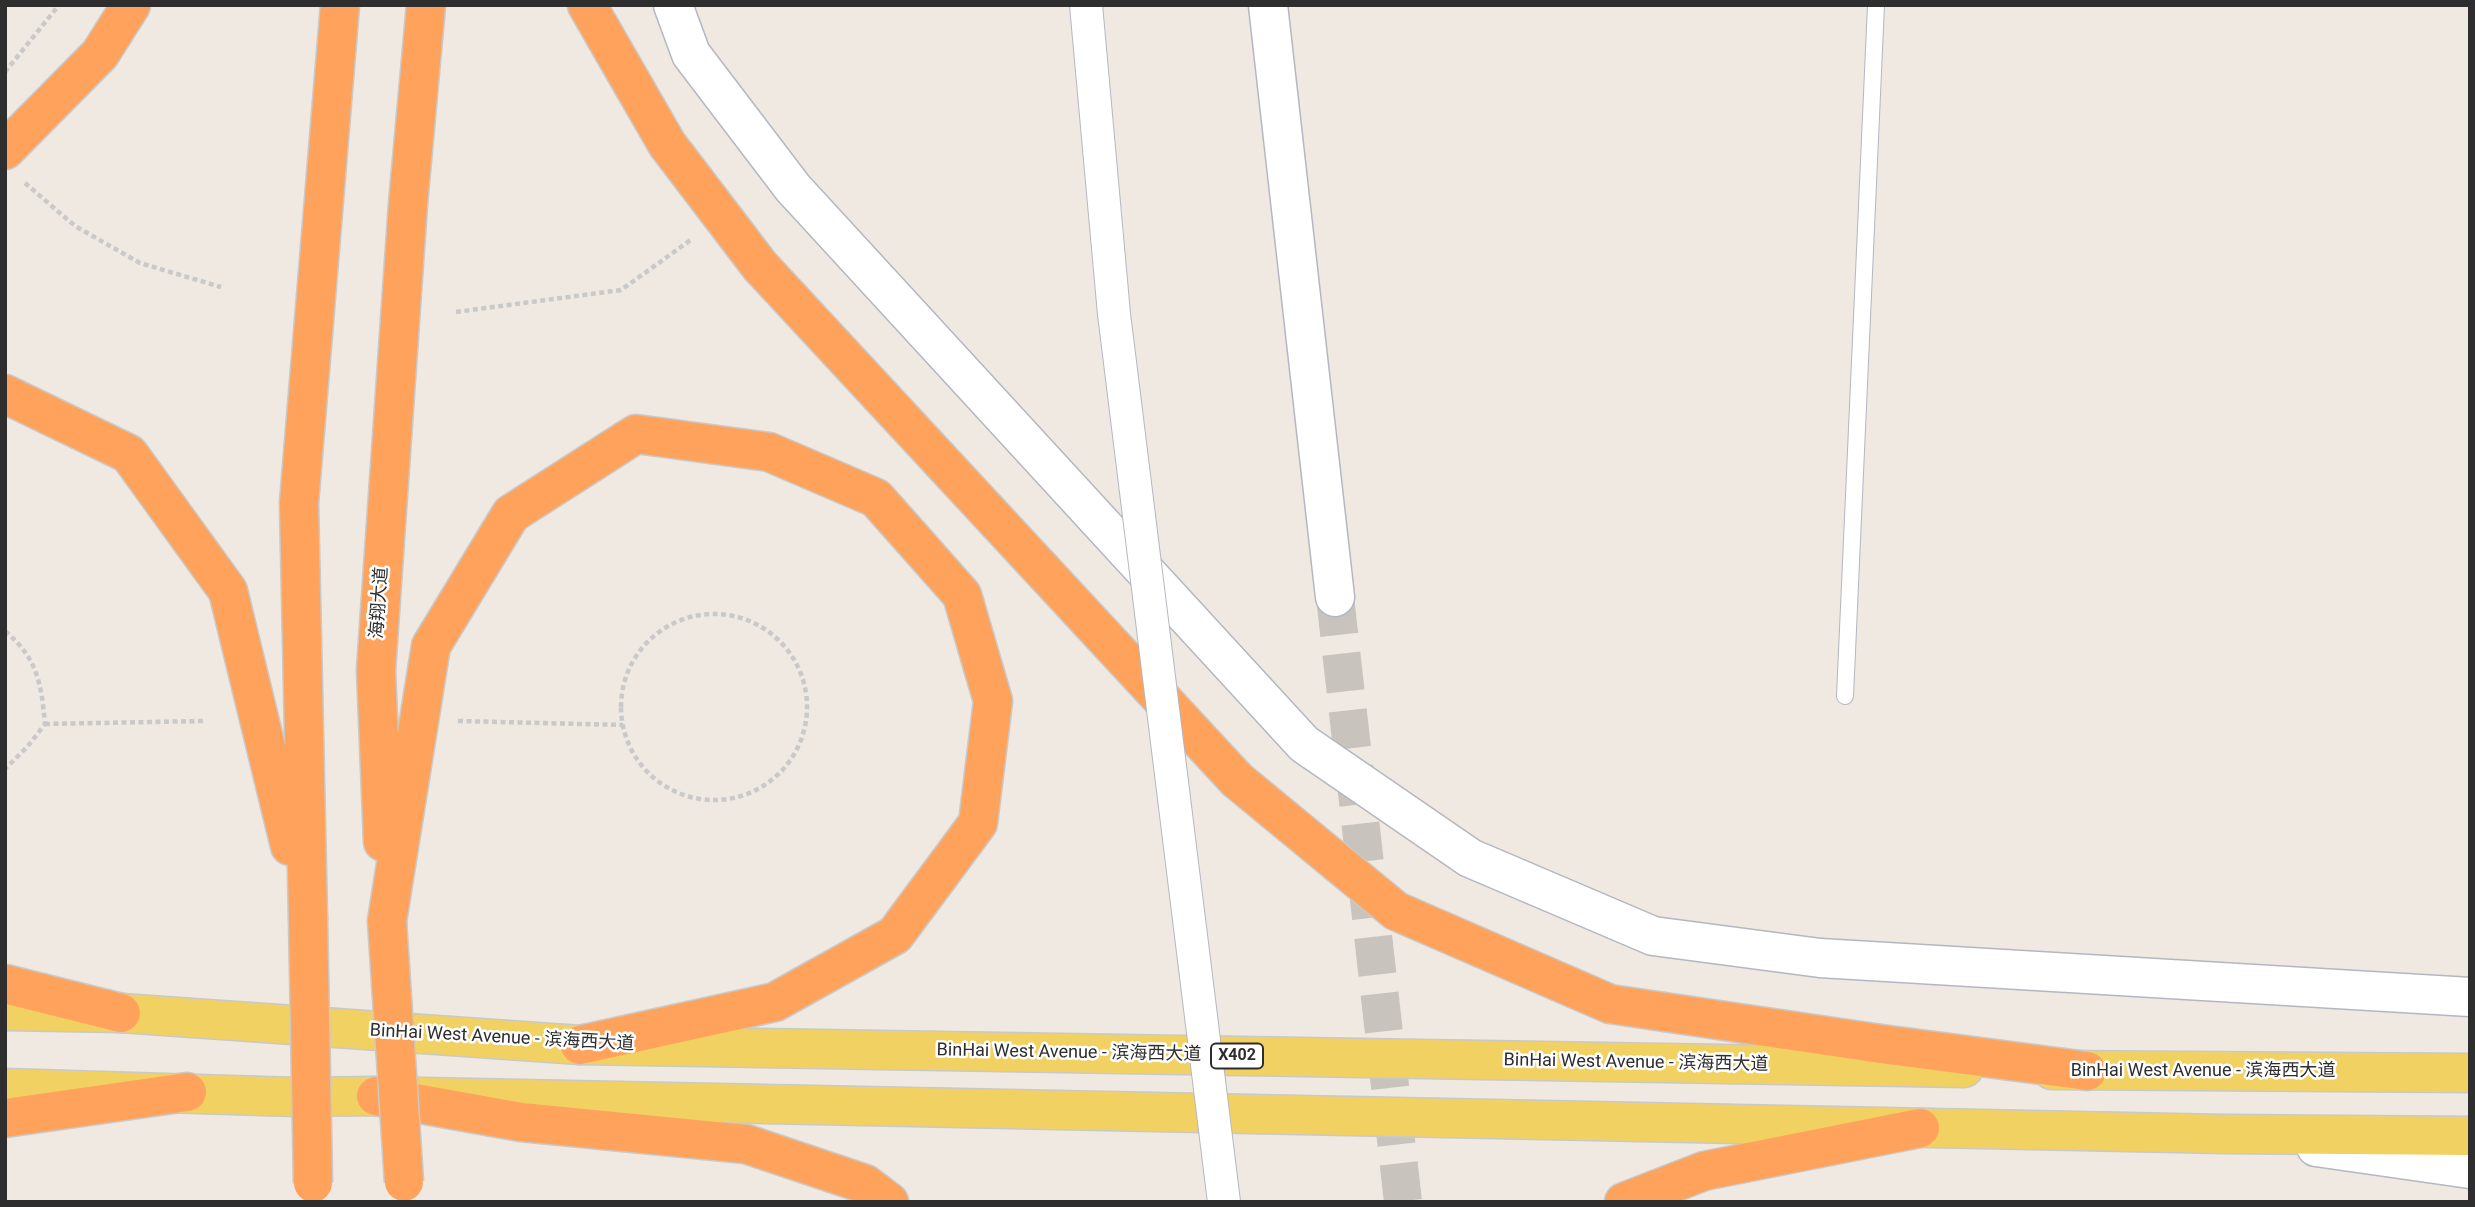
<!DOCTYPE html>
<html>
<head>
<meta charset="utf-8">
<style>
	body { margin:0 }
	#map { position:relative; width:2475px; height:1207px; overflow:hidden; background:#efe9e1; font-family:Roboto,sans-serif }
	canvas { display:block }
	.frame { position:absolute; inset:0; border:7px solid #2e2e2e; pointer-events:none }
</style>
</head>
<body>
<div id="map">
<canvas width="2475" height="1207"></canvas>
<div class="frame"></div>
</div>
<script>
const g = document.querySelector('canvas').getContext('2d');
g.lineJoin = 'round';
function strokePath(path, color, width, dash) { g.strokeStyle = color; g.lineWidth = width; g.lineCap = dash ? 'butt' : 'round'; g.setLineDash(dash || []); g.stroke(path); }
function write(font, color, halo, rows, align = 'center') {
  g.font = font + ' Roboto,"Noto Sans SC",sans-serif'; g.lineWidth = 5; g.setLineDash([]); g.textBaseline = 'middle'; g.strokeStyle = halo; g.fillStyle = color; for (const [text, x, y, turn = 0] of rows) {
    g.save(); g.translate(x, y); g.rotate((+turn || 0) * Math.PI / 180); g.textAlign = isNaN(turn) ? turn : align; if (halo) g.strokeText(text, 0, 0); g.fillText(text, 0, 0); g.restore();
  }
}
const secondaryTunnel = new Path2D(`
	M1335,597l68,605`);
const path = new Path2D(`
	M5,72l54,-67
	M25,183l50,43 65,37 81,24
	M456,312l165,-22 71,-51
	M621 707a93 93 0 1 1 186 0a93 93 0 1 1-186 0Z
	M5,631c33,28 36,52 40,93l-17,22 -23,23
	M458,721l165,4
	M45,724l159,-3`);
const lane = new Path2D(`
	M1845,696l31,-691`);
const secondary = new Path2D(`
	M673,5l18,49 102,134 511,556 166,114 183,78 167,22 650,39
	M1268,5l67,592
	M2316,1147l154,22`);
const primary = new Path2D(`
	M5,1011l116,2 459,32 1384,23
	M2052,1070l418,3
	M5,1088l290,9 81,-1 1848,38 246,2`);
const highway = new Path2D(`
	M587,5l80,139 93,122 477,514 159,131 214,93 271,40 206,27
	M5,150l95,-96 31,-49
	M5,394l124,60 99,137 62,255
	M383,842l-7,-172 32,-466 18,-199
	M308,917l-9,-414 41,-498
	M387,921l44,-275 80,-132 125,-80 133,18 107,46 86,97 31,106 -15,122 -83,112 -120,67 -195,43
	M5,984l116,29
	M376,1096l145,26 225,22 119,40 24,18
	M5,1118l182,-26
	M1624,1202l80,-31 216,-43`);
const streetBridge = new Path2D(`
	M1086,5l28,309 110,888`);
const highwayBridge = new Path2D(`
	M308,917l5,266
	M387,921l17,261`);
const shields = [
	[1237,1056,52]
];
const shieldNames = [
	["X402",1237,1056]
];
const streetNames = [
	["海翔大道",380,603,-86],
	["BinHai West Avenue - 滨海西大道",502,1038,3],
	["BinHai West Avenue - 滨海西大道",1069,1053,1],
	["BinHai West Avenue - 滨海西大道",1636,1063,1],
	["BinHai West Avenue - 滨海西大道",2203,1071]
];
strokePath(secondaryTunnel, '#c8c4bd', 38, [38, 19]);
strokePath(lane, '#b4b7c1', 18);
strokePath(secondary, '#b4b7c1', 41);
strokePath(primary, '#c9c9c9', 41);
strokePath(highway, '#c9c9c9', 41);
strokePath(path, '#c9c9c9', 4.5, [5, 3.5]);
strokePath(lane, '#fff', 16);
strokePath(secondary, '#fff', 38);
strokePath(primary, '#f2d163', 38);
strokePath(highway, '#ffa35c', 38);
strokePath(streetBridge, '#b4b7c1', 34, []);
strokePath(highwayBridge, '#c9c9c9', 41, []);
strokePath(streetBridge, '#fff', 32);
strokePath(highwayBridge, '#ffa35c', 38);
for (const [x, y, w] of shields) { const box = new Path2D(); box.roundRect(x - w / 2, y - 12.5, w, 25, 5); g.fillStyle = '#fff'; g.fill(box); strokePath(box, '#2e2e2e', 2); }
write('bold 16px', '#2e2e2e', null, shieldNames);
write('18px', '#2e2e2e', '#fff', streetNames);
</script>
</body>
</html>
